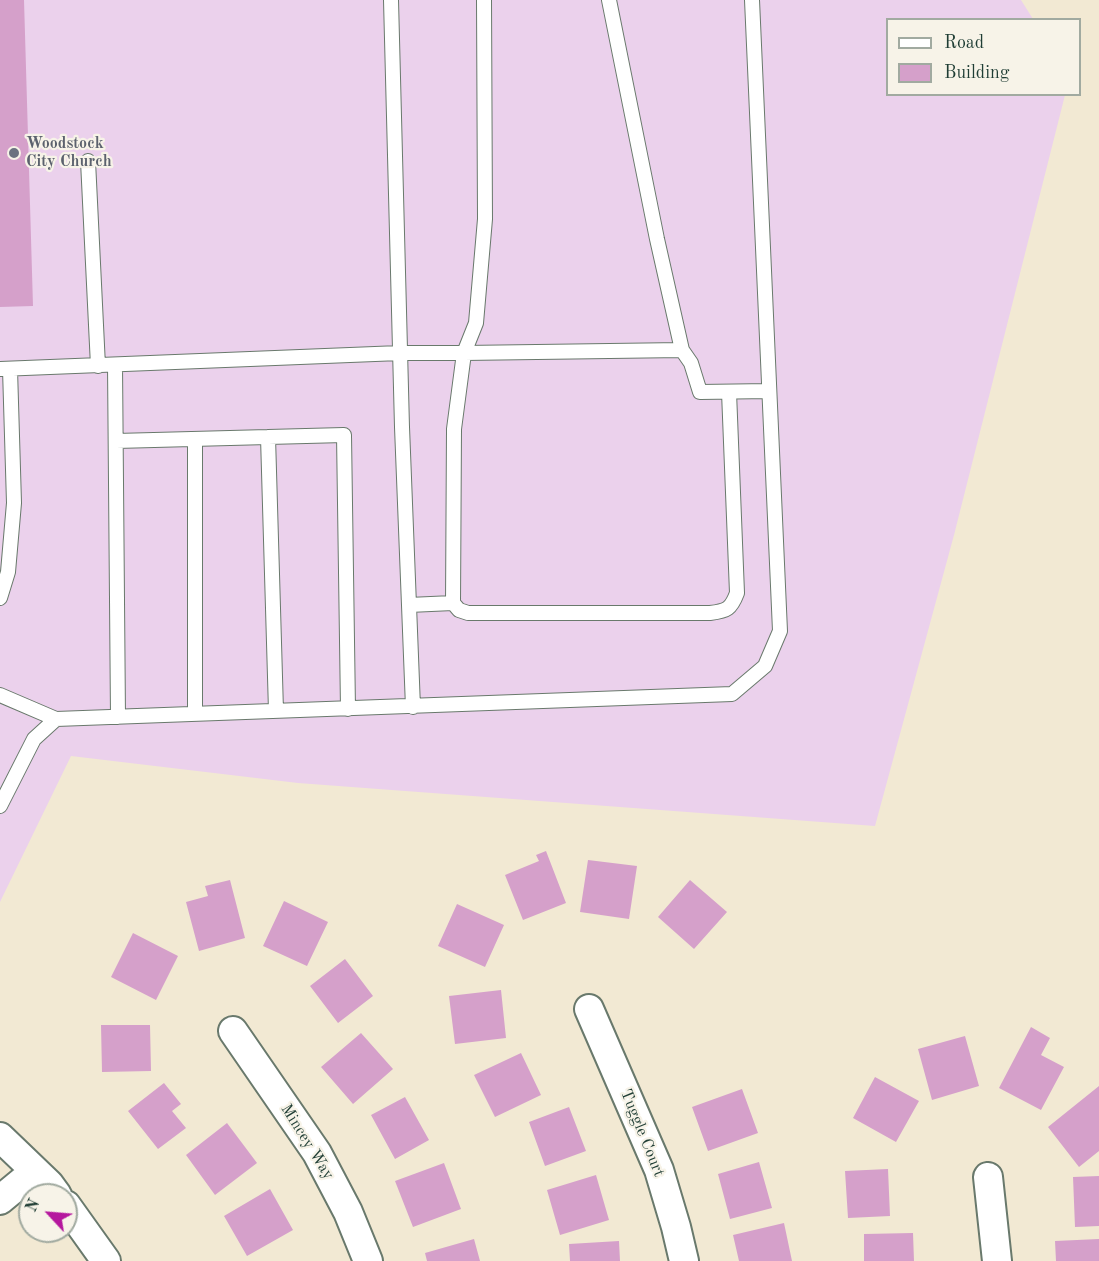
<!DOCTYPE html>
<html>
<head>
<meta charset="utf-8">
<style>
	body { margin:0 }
	#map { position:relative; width:1099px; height:1261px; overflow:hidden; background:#f2e9d3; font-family:"Old Standard TT",serif }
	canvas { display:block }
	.legend { position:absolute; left:886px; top:18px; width:195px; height:78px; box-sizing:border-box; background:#f7f3e8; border:2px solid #a1aaa0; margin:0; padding:8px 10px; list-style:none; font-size:18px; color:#1f3d34 }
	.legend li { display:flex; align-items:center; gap:12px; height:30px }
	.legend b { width:30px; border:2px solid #a1aaa0 }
	.north { position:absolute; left:18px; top:1183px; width:60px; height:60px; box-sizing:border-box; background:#f7f3e8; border:2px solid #a1aaa0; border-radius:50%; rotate:296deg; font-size:16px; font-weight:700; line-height:24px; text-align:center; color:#1f3d34 }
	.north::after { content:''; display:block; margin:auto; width:21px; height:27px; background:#b5179e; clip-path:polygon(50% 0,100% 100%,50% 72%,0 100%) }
</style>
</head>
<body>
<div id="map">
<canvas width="1099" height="1261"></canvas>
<ul class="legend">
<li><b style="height:8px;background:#fff"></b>Road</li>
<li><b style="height:16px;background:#d5a0ca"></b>Building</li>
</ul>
<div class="north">N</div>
</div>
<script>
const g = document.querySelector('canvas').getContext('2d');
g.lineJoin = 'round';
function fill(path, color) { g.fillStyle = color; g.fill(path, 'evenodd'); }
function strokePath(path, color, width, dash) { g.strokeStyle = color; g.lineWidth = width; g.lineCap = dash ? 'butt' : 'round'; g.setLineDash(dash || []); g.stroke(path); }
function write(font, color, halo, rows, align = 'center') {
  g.font = font + ' "Old Standard TT",serif'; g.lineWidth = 4.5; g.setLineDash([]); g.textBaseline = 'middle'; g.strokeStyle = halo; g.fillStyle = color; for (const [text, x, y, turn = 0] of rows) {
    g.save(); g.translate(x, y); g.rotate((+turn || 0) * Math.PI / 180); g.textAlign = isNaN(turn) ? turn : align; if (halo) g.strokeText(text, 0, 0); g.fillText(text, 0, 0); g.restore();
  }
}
const built = new Path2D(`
	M0,0h1021l12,19 -145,1v74l177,1 -111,440 -79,291 -577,-43 -227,-27 -71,146z`);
const building = new Path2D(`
	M0,0h24l9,306 -33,1z
	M546,851l20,52 -43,17 -18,-45 34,-14 -3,-6z
	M588,860l49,6 -8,53 -49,-7z
	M230,880l15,58 -46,13 -13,-49 22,-6 -3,-10z
	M690,880l37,32 -33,37 -36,-32z
	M284,901l44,21 -21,44 -44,-20z
	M457,904l47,21 -19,42 -47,-21z
	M133,933l45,23 -22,44 -45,-23z
	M345,959l28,37 -35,27 -28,-37z
	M501,990l5,48 -51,6 -6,-48z
	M101,1025h49l1,46 -49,1z
	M1031,1027l19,11 -9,17 23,12 -23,43 -42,-22z
	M361,1033l32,36 -40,35 -32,-37z
	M965,1036l14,50 -47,14 -14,-51z
	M521,1053l20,42 -46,22 -21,-42z
	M875,1077l44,24 -23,41 -43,-24z
	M164,1083l17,21 -9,7 14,17 -28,21 -30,-38z
	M1099,1086v65l-20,16 -31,-40z
	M742,1089l16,44 -50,18 -16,-44z
	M405,1097l24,43 -34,19 -24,-44z
	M569,1107l17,44 -41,15 -16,-44z
	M227,1123l30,40 -42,32 -29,-40z
	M759,1162l13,46 -42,11 -12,-45z
	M444,1163l17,46 -48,18 -18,-46z
	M888,1169l2,47 -42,2 -3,-47z
	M596,1175l13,45 -49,15 -13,-45z
	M1099,1176v50l-24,1 -2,-50z
	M270,1189l23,41 -46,26 -23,-40z
	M784,1223l8,38h-53l-6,-26z
	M913,1233l1,28h-50v-27z
	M474,1239l6,22h-53l-2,-8z
	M1099,1239v22h-43l-1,-20z
	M619,1241l1,20h-50l-1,-17z`);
const service = new Path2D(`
	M391,0l11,427 11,280
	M484,0l1,219 -9,104 -12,30 -10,76 -1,174 6,7 9,3h242c17,-2 21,-4 27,-20l-8,-201
	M609,0l48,239 25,111 9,13 9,29 69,-1
	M88,161l10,205
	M115,365l3,352
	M0,369l400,-16h64l218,-3
	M268,437l8,274
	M195,439v275
	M116,441l228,-6 4,274
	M0,598l8,-26 6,-69 -4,-134
	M409,605l44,-2
	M0,695l56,24
	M0,806l34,-67 22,-20 676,-25 33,-28 15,-35 -28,-631`);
const minor = new Path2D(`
	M589,1009l70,161 17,57 8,34
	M233,1031l84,122 31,59 20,49
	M0,1137l49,47 8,11
	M988,1177l9,84
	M0,1200l35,-29
	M66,1205l40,56`);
const markers = [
	[14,153,6,"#6b7280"]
];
const worshipNames = [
	["Woodstock",26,144],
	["City Church",26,162]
];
const streetNames = [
	["Tuggle Court",642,1133,68],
	["Mincey Way",307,1142,58]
];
fill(built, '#ebd1ec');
fill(building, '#d5a0ca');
strokePath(service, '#69796c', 16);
strokePath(minor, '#69796c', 32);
strokePath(service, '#fff', 14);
strokePath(minor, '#fff', 28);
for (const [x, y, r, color] of markers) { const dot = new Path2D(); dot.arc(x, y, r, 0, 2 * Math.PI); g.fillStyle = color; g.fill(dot); strokePath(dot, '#f7f3e8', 2); }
write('bold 16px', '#5b616d', '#f7f3e8', worshipNames, 'left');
write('16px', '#1f3d34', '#f7f3e8', streetNames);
</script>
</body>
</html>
